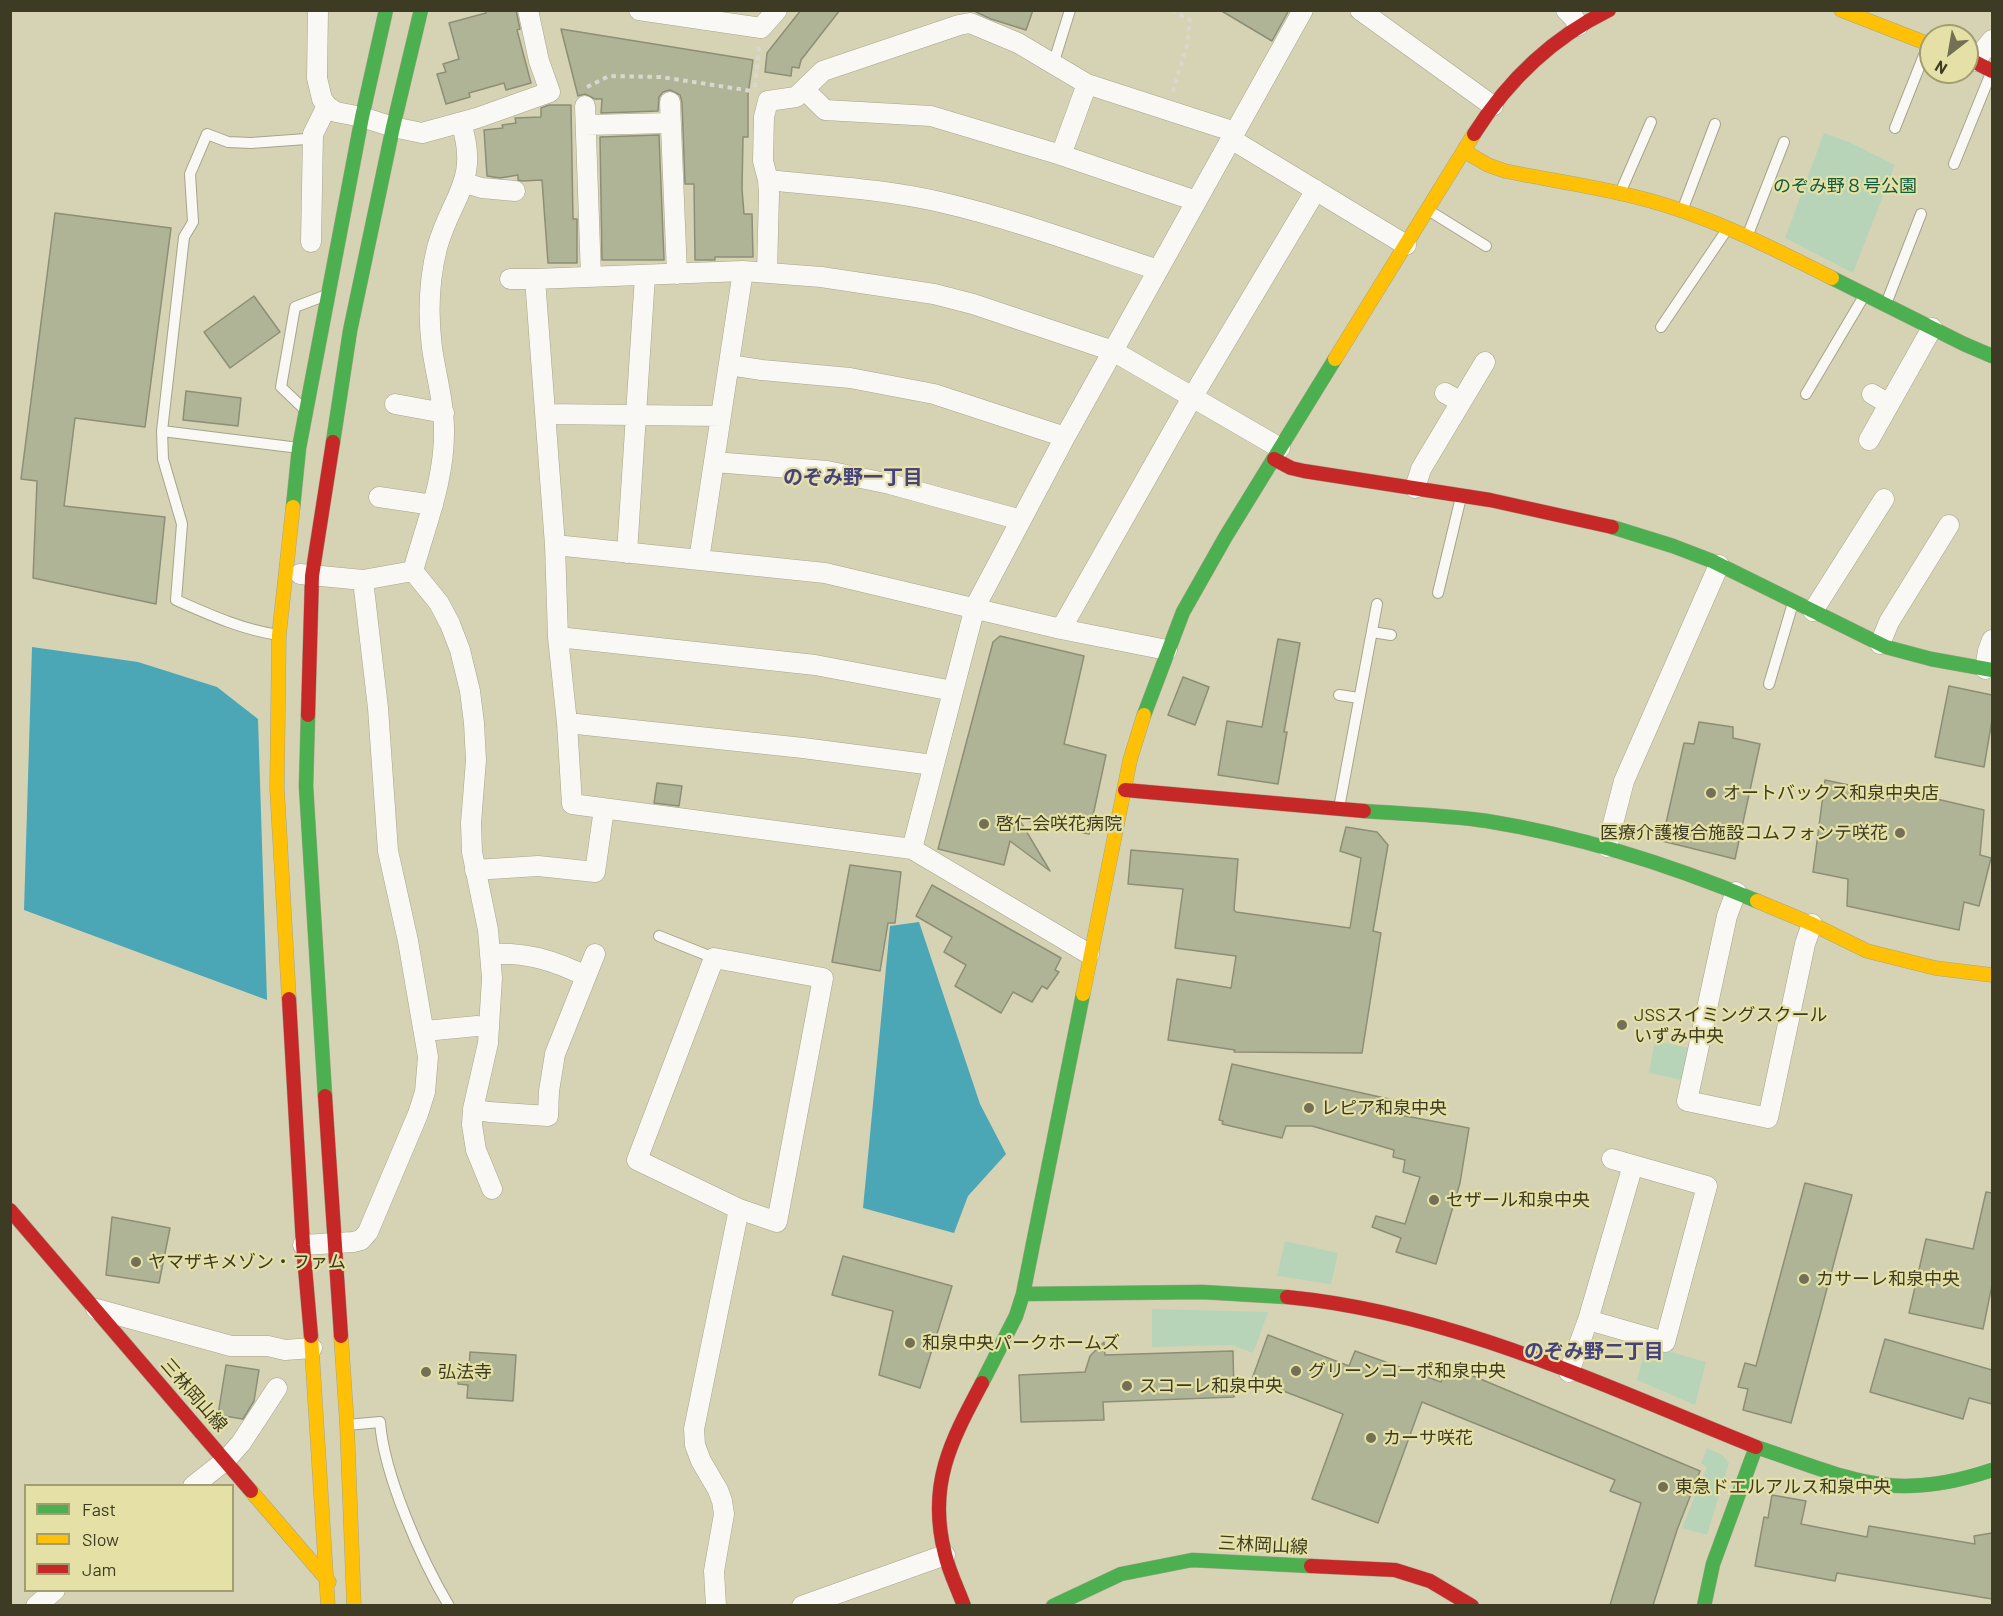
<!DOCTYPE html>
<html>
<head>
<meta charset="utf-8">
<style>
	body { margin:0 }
	#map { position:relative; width:2003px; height:1616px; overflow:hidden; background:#d6d3b4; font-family:Barlow,sans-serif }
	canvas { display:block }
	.frame { position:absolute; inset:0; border:12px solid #3d3b23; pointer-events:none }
	.legend { position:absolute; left:24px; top:1484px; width:210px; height:108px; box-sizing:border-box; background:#e5e0a5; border:2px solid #a29e71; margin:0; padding:8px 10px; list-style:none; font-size:18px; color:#3d3b23 }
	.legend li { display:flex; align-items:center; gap:12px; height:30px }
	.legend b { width:30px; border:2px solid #a29e71 }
	.north { position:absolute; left:1919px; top:24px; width:60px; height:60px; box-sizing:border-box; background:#e5e0a5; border:2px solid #a29e71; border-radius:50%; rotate:211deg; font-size:16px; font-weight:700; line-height:24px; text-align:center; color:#3d3b23 }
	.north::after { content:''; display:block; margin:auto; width:21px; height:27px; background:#737056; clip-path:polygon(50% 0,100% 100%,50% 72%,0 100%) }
</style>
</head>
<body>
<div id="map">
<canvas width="2003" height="1616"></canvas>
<div class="frame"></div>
<ul class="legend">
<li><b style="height:8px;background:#4caf50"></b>Fast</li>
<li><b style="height:8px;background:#ffc107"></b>Slow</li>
<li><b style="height:8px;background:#c62828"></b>Jam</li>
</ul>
<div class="north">N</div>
</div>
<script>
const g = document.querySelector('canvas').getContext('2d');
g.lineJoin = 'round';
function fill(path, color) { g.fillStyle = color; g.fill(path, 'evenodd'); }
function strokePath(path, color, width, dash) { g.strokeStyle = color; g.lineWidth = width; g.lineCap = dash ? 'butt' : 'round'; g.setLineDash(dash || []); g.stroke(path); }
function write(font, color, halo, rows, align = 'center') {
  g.font = font + ' Barlow,"Noto Sans JP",sans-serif'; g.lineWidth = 4.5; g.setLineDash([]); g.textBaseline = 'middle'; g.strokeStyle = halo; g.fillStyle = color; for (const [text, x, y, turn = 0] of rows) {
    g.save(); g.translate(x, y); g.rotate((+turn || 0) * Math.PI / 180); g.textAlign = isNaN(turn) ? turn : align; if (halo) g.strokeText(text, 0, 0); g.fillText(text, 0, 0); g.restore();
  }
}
const green = new Path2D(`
	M1824,133l27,10 44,22 -42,108 -68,-35z
	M1655,1041l34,7 -6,32 -34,-7z
	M1285,1241l53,12 -7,31 -54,-8z
	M1152,1309l116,3 -15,41 -21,-8 -80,2z
	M1646,1345l60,17 -11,43 -58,-25z
	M1707,1448l15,7 7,8 -22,72 -25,-7 25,-61 -6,-4z`);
const water = new Path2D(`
	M32,647l106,15 79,25 41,32 9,281 -243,-90z
	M919,922l61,182 26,50 -38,42 -14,37 -91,-25 27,-282z`);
const building = new Path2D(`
	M486,10h30l4,19 -3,1 14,53 -25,7 -2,-7 -35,10 1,4 -24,7 -9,-30 9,-2 -3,-8 16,-5 -10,-36 37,-10z
	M801,10h39l-39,50 -2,8 -7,-1 -1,9 -26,-4 2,-19z
	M976,10h57l-7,20 -35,-11 -15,-7z
	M1220,10h69l-17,31z
	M561,29l192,31 -5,35v42h-5l-1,52 2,25h8l1,43h-38v3h-20l-1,-76h-9l-3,-82 -2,-7 -10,-5 -7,2 -4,5 -1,14 -57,2 1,-14h-7l-10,-5 -7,2z
	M549,105h22l2,114h4v44h-29l-6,-83 -20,1 -4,-1v-5l-18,3 -13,-2 -3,-46 19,-2 -1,-3 14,-2 -1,-5 26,-1v-9z
	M659,135l5,125h-62l-2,-123z
	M55,213l116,15 -26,199 -70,-9 -11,88 101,11 -9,87 -123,-26 4,-97 -16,-2z
	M254,296l26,36 -50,36 -26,-36z
	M186,391l55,7 -3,28 -55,-6z
	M1000,636l84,20 -20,88 42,11 -17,79 -70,-15 31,52 -40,-30 -6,24 -66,-16 55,-207z
	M1278,639l22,4 -16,89h3l-9,52 -60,-9 9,-54 35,6z
	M1183,677l26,10 -14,38 -27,-10z
	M1949,686l43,9v25l-8,47 -49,-10z
	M1699,722l34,5v11l27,6 -25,115 -73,-18 22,-98 10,1z
	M1825,780l57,12 3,-5 99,23 -4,45 11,3 -12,48 -15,-4 -5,28 -112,-24 1,-27 -35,-7z
	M657,783l25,3 -3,20 -25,-3z
	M1346,827l31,5 11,13 -15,86 8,2 -19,120 -128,-1 1,-2 -67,-10 9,-61 54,9 5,-32 -61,-8 8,-59 -55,-5 3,-34 107,9 -4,51 2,2 114,16 11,-70 -21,-7z
	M850,865l51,7 -6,51h-7l-8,48 -48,-9z
	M932,885l129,73 -6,12 4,2 -12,17 -5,-3 -10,16 -19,-10 -12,21 -46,-27 11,-21 -22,-13 8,-15 -36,-21z
	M1232,1064l166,37 -3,13 74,14 -9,55 -24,81 -40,-12 5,-14 -29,-11 4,-11 29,8 15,-47 -17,-5 2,-12 -12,-3 1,-7 -82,-24h-26l-4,12 -60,-14 1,-3 -4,-1z
	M1805,1183l47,12 -61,228 -48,-13 5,-21 -10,-2 7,-24 11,3z
	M1986,1192l6,1v92l-9,44 -74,-16 17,-74 47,10z
	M112,1217l58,11 -11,55 -53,-8z
	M843,1256l109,30 -32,102 -41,-13 14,-64 -61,-16z
	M1268,1335l81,31 6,-15 86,31 6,-17 253,106 -23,59 -24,75h-43l31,-102 -31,-12 5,-11 -193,-78 -44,121 -66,-24 31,-85 -91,-35z
	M1885,1339l107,31v34l-23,-6 -6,21 -93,-27z
	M1104,1342l1,13 128,-4 1,46 -131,5 1,18 -83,2 -2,-47 66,-3 5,-16z
	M470,1352l46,3 -3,46 -46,-3 1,-13 -10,-1 1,-16 10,1z
	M226,1365l33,5 -5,31 -11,18 -25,-4z
	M1772,1495l34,6 -5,23 66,13 2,-11 106,18 -1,-8 18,-3v66l-155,-26 -2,8 -80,-15 9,-49 4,1z`);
const path = new Path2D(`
	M1172,10l18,10 -3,25 -15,49
	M587,87l22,-11 52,1 91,14
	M755,87l4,-40`);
const lane = new Path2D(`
	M1051,63l5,-8 14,-45
	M1895,128l33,-83
	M1954,164l37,-91
	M1620,193l31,-71
	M1428,210l58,36
	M1682,211l33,-87
	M1747,237l37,-95
	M1886,304l35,-90
	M1661,327l65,-96
	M1806,394l58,-98
	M303,408l-22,-21 14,-80 29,-11
	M162,431l137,17
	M1438,593l23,-96
	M1372,632l19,3
	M279,635c-36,-5 -69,-20 -103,-35l6,-76 -19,-65 -1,-28 22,-194 9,-15 -3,-48 17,-40 21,8 23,1 55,-4 7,-5
	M1769,684l24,-81
	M1339,695l20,3
	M1339,808l38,-204
	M659,936l55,22
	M347,1425l33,-3c4,53 41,137 69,184`);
const street = new Path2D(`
	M318,10l-1,68 5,21 5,7 9,6 26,5 31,10 29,6 55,-15 73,-26 -11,-31 -11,-51
	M639,10l122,18 16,-18
	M1360,10l133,96
	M1566,10l8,8 4,8
	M1975,61l17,-21
	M805,90l20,20 106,6 130,39 135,46
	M670,102l7,172
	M585,106l6,171
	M461,123c19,58 -10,74 -24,125 -8,32 -9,68 -5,100 4,28 12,53 12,81 1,50 -18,95 -31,142l26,32 11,21 10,26 10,41 4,32 2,37 -5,63 1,29 16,78 4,48 -4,65 -15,66 -1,16 4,25 16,39
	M586,125l85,-2
	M1231,139l175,106
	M1061,155l26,-71
	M768,180c57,6 116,9 172,22 74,17 146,44 218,68
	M465,183l17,5 33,3
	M311,242l2,-108 14,-28
	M767,273l2,-79 -1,-14 -5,-19 1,-44 4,-16 28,-4 27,-26 136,-46 11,-2 48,20 69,41 148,48
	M510,279h25
	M729,365l33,5 88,8 84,16 131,43
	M1445,393l16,9
	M1872,394l17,10
	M395,404l49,9
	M545,414l176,2
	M1869,440l63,-112
	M714,462l113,9 63,13 131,36
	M1415,488l6,-19 64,-107
	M379,497l54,8
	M555,545l270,28 236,56 106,21
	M627,553l18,-277
	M699,560l44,-289
	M300,574l63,6 50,-9
	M1813,611l71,-112
	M1061,629l132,-233 123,-206
	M558,637l257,28 138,26
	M1880,644l9,-22 60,-97
	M1985,669l3,-18 4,-11
	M567,723l236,25 130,17
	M1607,847l17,-66 95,-216
	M912,849l63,-242 90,-170 238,-427
	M475,870l63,-4 57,6 9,-63
	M1736,892l-9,24 -40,185 81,17 37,-174 7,-20
	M490,954c37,-2 62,6 96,22
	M1089,954l-177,-105 -340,-45 -5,-81 -9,-86 -3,-92 -20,-266 208,-8 78,6 113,17 39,10 140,47 167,97
	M714,958l109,20 -46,244 -38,-13 -102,-49z
	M425,1031l52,-5 12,2
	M473,1109l16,3 59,4 1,-25 6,-37 40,-100
	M303,1245l50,-3 8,-2 7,-8 50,-118 7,-22 3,-35 -20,-116 -20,-90 -10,-143 -15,-128
	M96,1309l135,37h37l17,4 27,-2
	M1588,1320l77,22 42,-156 -95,-27
	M1569,1372l19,-52 45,-155
	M193,1486l33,-26 15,-17 36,-55
	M36,1606l19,-16
	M716,1606l-2,-35 10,-57 -2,-13 -4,-11 -17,-29 -6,-16 -1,-16 45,-220
	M802,1606l143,-51`);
const fast = new Path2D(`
	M1832,278l132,66 28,12
	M333,442l17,-111 43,-204 28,-117
	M293,507l6,-59 63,-331 24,-107
	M1612,527l61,19 39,15 174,86 45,12 61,11
	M308,715l-2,71 19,310
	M1144,715l39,-103 43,-76 109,-177
	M1364,811c41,3 82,4 123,10 93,15 184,44 270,80
	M1023,1294l179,-2 85,5
	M982,1383l34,-67 7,-22 60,-300
	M1053,1606l68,-32 71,-14 119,6
	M1704,1606l9,-42 43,-117c94,31 135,57 236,23`);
const slow = new Path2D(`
	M1841,10l90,35
	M1464,151l24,14 17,6c44,9 88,15 131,26 69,17 133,49 196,81
	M1335,359l139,-225
	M1757,901l55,23 55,27 68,17 57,7
	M1083,994l47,-234 14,-45
	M289,999l-12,-211 2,-153 14,-128
	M311,1336l17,270
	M341,1336l6,89 7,181
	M251,1491l78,91`);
const jam = new Path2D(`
	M1967,58l25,13
	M1474,134c34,-54 78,-96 135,-124
	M1274,459l17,9 13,3 186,29 122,27
	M308,715l4,-139 21,-134
	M1125,790l239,21
	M289,999l14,246 8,91
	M325,1096l16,240
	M10,1210l241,281
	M1287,1297c166,16 317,89 469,150
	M1311,1566l84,4 35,11 42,25
	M964,1606c-6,-17 -15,-34 -19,-52 -18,-69 6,-113 37,-171`);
const markers = [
	[1711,793,6,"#737056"],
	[984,824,6,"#737056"],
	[1900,833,6,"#737056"],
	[1622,1025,6,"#737056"],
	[1309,1108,6,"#737056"],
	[1434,1200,6,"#737056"],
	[136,1262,6,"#737056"],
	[1804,1279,6,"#737056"],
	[910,1343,6,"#737056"],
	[1296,1371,6,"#737056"],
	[426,1372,6,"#737056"],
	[1127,1386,6,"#737056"],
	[1371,1438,6,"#737056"],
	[1663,1487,6,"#737056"]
];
const parkNames = [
	["のぞみ野８号公園",1845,186]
];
const poiNames = [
	["オートバックス和泉中央店",1723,793],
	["啓仁会咲花病院",996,824],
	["医療介護複合施設コムフォンテ咲花",1888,833,"right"],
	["JSSスイミングスクール",1634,1015],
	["いずみ中央",1634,1036],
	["レピア和泉中央",1321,1108],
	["セザール和泉中央",1446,1200],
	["ヤマザキメゾン・ファム",148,1262],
	["カサーレ和泉中央",1816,1279],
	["和泉中央パークホームズ",922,1343],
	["グリーンコーポ和泉中央",1308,1371],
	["弘法寺",438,1372],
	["スコーレ和泉中央",1139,1386],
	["カーサ咲花",1383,1438],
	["東急ドエルアルス和泉中央",1675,1487]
];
const streetNames = [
	["三林岡山線",194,1395,49],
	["三林岡山線",1263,1545,3]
];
const neighbourhoodNames = [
	["のぞみ野一丁目",853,477],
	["のぞみ野二丁目",1594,1351]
];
fill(green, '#b7d4b8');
fill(water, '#4ba6b5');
fill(building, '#b0b496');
strokePath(building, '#8c8e76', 1.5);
strokePath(lane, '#a6a48b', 12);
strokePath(street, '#a6a48b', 21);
strokePath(fast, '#a6a48b', 15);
strokePath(slow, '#a6a48b', 15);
strokePath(jam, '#a6a48b', 15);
strokePath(path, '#d9d7ce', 4, [4.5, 4.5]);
strokePath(lane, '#f9f8f4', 10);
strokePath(street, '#f9f8f4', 20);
strokePath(fast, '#4caf50', 14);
strokePath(slow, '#ffc107', 14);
strokePath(jam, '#c62828', 14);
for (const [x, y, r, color] of markers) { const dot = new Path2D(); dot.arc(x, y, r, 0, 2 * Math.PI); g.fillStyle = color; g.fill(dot); strokePath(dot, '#e5e0a5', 2); }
write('18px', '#0d5d42', '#e5e0a5', parkNames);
write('18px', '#3d3b23', '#e5e0a5', poiNames, 'left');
write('18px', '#3d3b23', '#e5e0a5', streetNames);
write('bold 20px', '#464280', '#e5e0a5', neighbourhoodNames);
</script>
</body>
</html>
